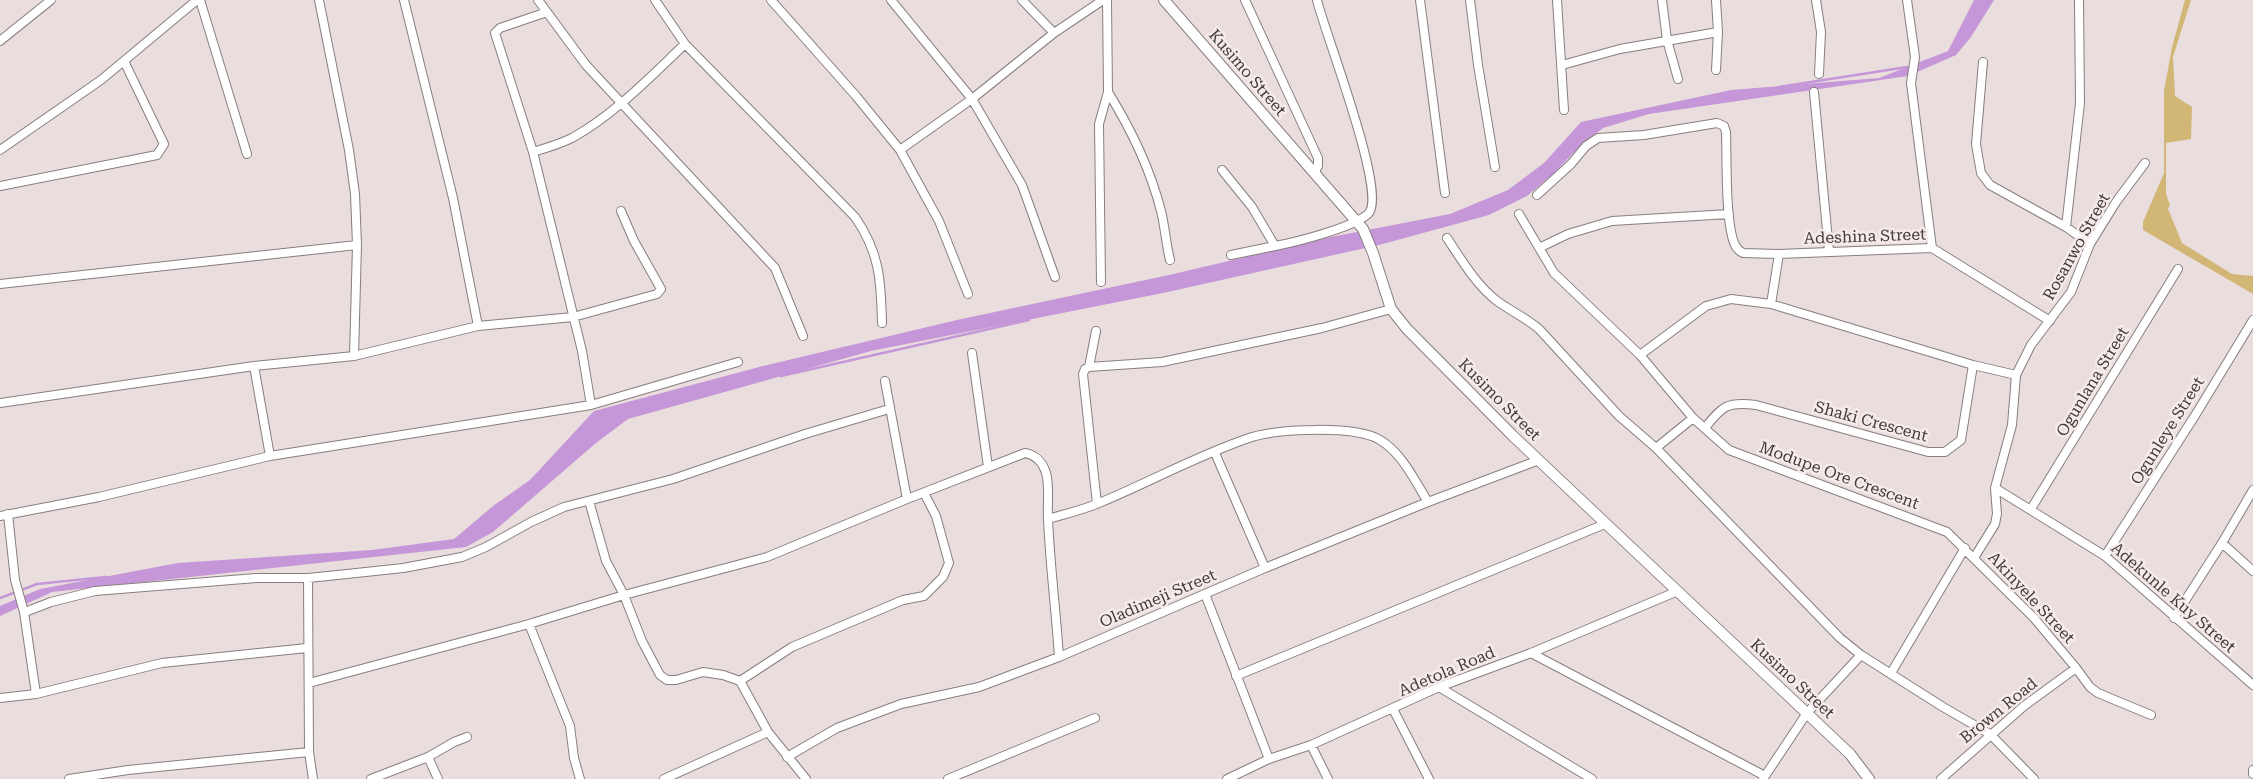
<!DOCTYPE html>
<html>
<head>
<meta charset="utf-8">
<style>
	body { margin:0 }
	canvas { display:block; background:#e9dedd }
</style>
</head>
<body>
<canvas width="2253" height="779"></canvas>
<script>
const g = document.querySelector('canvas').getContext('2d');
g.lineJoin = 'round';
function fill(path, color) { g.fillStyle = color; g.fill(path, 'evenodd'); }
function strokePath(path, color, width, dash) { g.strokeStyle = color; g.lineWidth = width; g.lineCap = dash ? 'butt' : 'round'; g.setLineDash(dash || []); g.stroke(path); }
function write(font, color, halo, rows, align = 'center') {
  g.font = font + ' "Roboto Serif",serif'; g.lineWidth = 5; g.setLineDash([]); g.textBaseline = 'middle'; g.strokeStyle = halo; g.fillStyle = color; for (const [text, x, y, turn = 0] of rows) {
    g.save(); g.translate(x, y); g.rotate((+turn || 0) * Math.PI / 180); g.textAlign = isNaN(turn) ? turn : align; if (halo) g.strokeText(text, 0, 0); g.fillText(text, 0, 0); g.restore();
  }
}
const green = new Path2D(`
	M2185,0h6l-18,57 2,39 17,11 -1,32 -25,4v51l4,11 -2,4 14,34 50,31 21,2v18l-110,-64v-8l21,-49v-82l8,-44z`);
const water = new Path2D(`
	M1974,0h20l-23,37 -15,18 -48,21 -259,38 -46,14 -24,19 -24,25 -28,24 -38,19 -110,30 -216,48 -292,58 -243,68 -32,24 -103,89 -27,15 -414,45 -52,24v-10l40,-17 138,-26 194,-13 82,-11 39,-33 37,-26 64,-69 169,-45 194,-46 212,-45 162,-38 119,-23 58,-24 36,-27 37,-41 150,-32 148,-12 69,-27z`);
const stream = new Path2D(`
	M1779,87l128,-20
	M781,376l248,-56
	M0,598l37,-14 69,-7`);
const street = new Path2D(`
	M200,0l47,154
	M319,0l30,150 6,44 2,51 -3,111
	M404,0l49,198 25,128
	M538,0l48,65 189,203 28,68
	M655,0l30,44 170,173c25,36 26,64 27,106
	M771,0l85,96 44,54 39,71 29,73
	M891,0l81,99 50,86 33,92
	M1022,0l32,33
	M1245,0l73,158v8l-4,7
	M1420,0l25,193
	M1470,0l8,65 17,102
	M1557,0l7,110
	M1662,0l5,40 11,39
	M1816,0l5,32 -2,42
	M1907,0l8,57 -4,26 21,165
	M547,12l-47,16 -5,5 38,119 49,199 9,54
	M0,41l51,-41
	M1983,62l-7,82 5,29 9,12 76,42 24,17
	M1562,65l58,-16 98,-17
	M1716,70l2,-38 -2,-32
	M1108,92c23,37 42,76 53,119 4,16 5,33 9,49
	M1814,92l15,159
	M0,150l101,-70 96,-80
	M900,150l72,-51 82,-66 49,-33
	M533,152c13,-4 27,-8 39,-14 43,-24 78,-61 113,-94
	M1222,170l30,37 23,39c21,-4 77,-18 93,-32 21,-18 -44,-183 -51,-214
	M0,186l157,-31 7,-11 -40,-83
	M1537,195l34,-31 15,-18 12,-8 46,-3 73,-12 7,3 2,6c1,26 -1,92 9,113 2,4 4,6 8,8l36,1 153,-6 118,73
	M1519,214l35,59 86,82 53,63 36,32 218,82 87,86 42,50 14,19 8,6 53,22
	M2066,227l14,-124 -1,-103
	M1447,238c14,21 29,47 50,63 14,10 29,17 42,28l80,87 37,32 184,190 21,17 82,52 47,27 44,45
	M1539,248l29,-14 44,-13 117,-7
	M1231,255l44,-9
	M1101,282l-2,-158 9,-32 -1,-92
	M0,284l357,-39
	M1771,304l8,-50
	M972,353l16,114
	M1640,355l66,-49 25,-7 40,5 202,61 43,10
	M254,366l16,90
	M1089,367l7,-36
	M885,381l22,118
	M0,403l254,-37 100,-10 124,-30 95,-9 84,-23 4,-5 -27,-48 -13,-30
	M1705,428c17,-22 23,-27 51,-23l172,47h17l16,-12 12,-75
	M1656,448l37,-30
	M1215,453l50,115
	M1995,488l110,68 148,129
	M589,501l17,60 18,34 18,46 18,34 7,5h9l27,-8 20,3 17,6
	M1097,504l-14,-130 2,-5 4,-2 73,-5 160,-34 69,-19
	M2031,509l147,-240
	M8,514l7,66 9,32 12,82
	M0,516l99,-19 171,-41 321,-51 147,-43
	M1048,519c17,-5 35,-9 51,-16 51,-21 101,-49 153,-66 28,-8 103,-12 128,3 22,13 35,41 48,62
	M2222,543l31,28
	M2105,556l91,-142 57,-94
	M1974,558l21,-34 2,-10 -2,-26 17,-63 4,-50 15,-30 40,-53 19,-48 26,-42 29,-39
	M308,578l1,174 4,27
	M1205,594l64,165
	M25,612l26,-10 44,-11 161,-13h52l39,-4 56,-6 59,-11 24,-10 45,-25 33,-15 109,-28 132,-45 84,-25
	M2174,618l48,-75 31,-53
	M529,624l41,102 4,32 6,21
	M1531,653l234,123
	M1891,673l74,-125
	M1236,676l369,-152
	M740,681l52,-34 111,-47 21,-4 19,-19 6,-14 -13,-47 -12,-23
	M740,681l28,51 38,47
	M309,683l220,-59 95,-29 143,-38 140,-58 118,-46c11,2 18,10 21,20 4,14 1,31 2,46 2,46 8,92 11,138
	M1439,687l153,92
	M0,698l36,-4 126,-31 145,-15
	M1393,709l36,70
	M1311,745l17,34
	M428,757l10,22
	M787,757l50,-29 64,-24 78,-17 80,-30 206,-89 163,-66 111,-42
	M2253,770v4
	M69,779l59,-9 181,-18
	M371,779l57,-22 26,-15 13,-5
	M664,779l104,-47
	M948,779l147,-61
	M1227,779l42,-20 42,-14 128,-58 92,-34 147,-62
	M1763,779l44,-66 54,-58
	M1941,779l83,-73 52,-38`);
const secondary = new Path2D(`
	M1164,0l199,229 10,24 18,56 16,20 106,107 337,318 19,25`);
const streetNames = [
	["Kusimo Street",1247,73,49],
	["Adeshina Street",1865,237,-2],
	["Rosanwo Street",2077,247,-61],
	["Ogunlana Street",2093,382,-59],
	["Kusimo Street",1499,400,45],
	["Shaki Crescent",1871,422,15],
	["Ogunleye Street",2168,431,-58],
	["Modupe Ore Crescent",1839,476,20],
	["Akinyele Street",2031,598,47],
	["Adekunle Kuy Street",2173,598,41],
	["Oladimeji Street",1158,599,-23],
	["Adetola Road",1447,672,-23],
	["Kusimo Street",1792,679,43],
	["Brown Road",1999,711,-39]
];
fill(green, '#d1b676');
fill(water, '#c597d8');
strokePath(stream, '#c597d8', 2.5);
strokePath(street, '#887e7e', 10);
strokePath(secondary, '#887e7e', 12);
strokePath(street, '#fff', 8);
strokePath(secondary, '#fff', 10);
write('16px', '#403c3b', '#f6ebea', streetNames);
</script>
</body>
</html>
